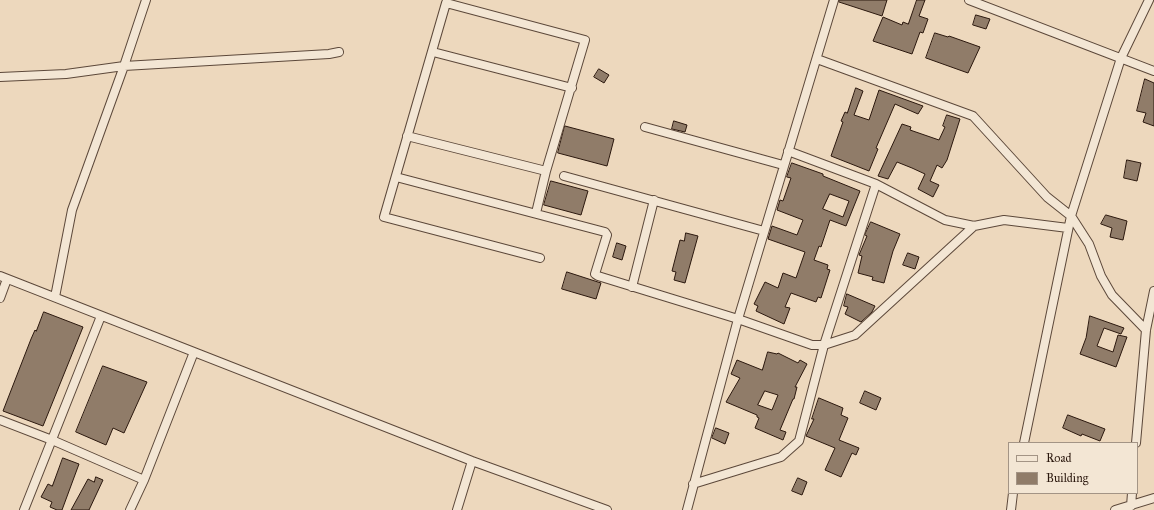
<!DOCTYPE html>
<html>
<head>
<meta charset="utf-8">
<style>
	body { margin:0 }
	#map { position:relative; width:1154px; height:510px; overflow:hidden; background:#edd8bd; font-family:"IM FELL Great Primer",serif }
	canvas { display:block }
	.legend { position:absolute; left:1008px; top:442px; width:130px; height:52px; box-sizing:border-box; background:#f3e6d4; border:1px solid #a39485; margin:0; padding:5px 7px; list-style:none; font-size:12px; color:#2b180e }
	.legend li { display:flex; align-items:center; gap:8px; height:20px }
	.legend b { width:20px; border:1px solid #a39485 }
</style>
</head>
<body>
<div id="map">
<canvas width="1154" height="510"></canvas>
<ul class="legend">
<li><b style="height:5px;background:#f3e6d4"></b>Road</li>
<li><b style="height:11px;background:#907c69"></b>Building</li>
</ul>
</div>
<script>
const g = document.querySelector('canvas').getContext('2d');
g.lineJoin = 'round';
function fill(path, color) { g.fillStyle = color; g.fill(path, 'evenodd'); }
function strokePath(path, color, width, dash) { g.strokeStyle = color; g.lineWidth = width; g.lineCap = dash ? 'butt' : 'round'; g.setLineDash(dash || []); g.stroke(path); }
const building = new Path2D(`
	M839,0h48l-5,16 -43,-14z
	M917,0h8l-6,16 9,3 -5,14 -3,-1 -8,22 -39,-13 10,-24 19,8 1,-3 5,2z
	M976,15l14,4 -4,10 -13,-4z
	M935,33l13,4 1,-1 31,11 -12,26 -42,-15z
	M599,69l10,6 -5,8 -10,-6z
	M1145,79l9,4v43l-11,-4 3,-9 -9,-2z
	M856,88l7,3 -9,24 15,5 10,-30 44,16 -5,8 -23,-10 -19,44 2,1 -9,22 -38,-15 12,-34 -2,-1 4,-9 2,1z
	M947,115l13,4 -13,41 -5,8 -5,-3 -7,16 9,4 -6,12 -15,-8 7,-15 -13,-6 -15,-6 -9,17 -10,-3 24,-52 9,3 -1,3 29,10 6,-13 -2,-1z
	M674,121l13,4 -2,7 -13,-3z
	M565,126l49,13 -7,27 -49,-13z
	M1127,160l14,3 -4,18 -13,-3z
	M792,163l31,11v2l37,15 -14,35 -16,-6 -9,27 -2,-1 -5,14 14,5 -1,4 3,1 -9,28 -3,-1 -2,5 -25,-9 -6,14 5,1 -6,16 -28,-13 2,-5 -4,-2 11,-22 13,6 5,-15 13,5 9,-26 -37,-13 4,-13 25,9 6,-15 -26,-10 3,-10 3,1 8,-23 -4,-1zM830,194l19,7 -6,16 -20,-8z
	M551,181l37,10 -7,24 -37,-10z
	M1106,215l21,6 -4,19 -13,-3 2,-9 -11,-4z
	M871,222l29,12 -7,17 -9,32 -12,-3 1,-3 -15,-4 4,-17 -3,-1 8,-19 -2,-1z
	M686,233l12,3 -13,47 -11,-3 2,-8 -4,-1 8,-31 4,1z
	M617,243l9,3 -4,14 -9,-3z
	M908,253l11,4 -4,12 -12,-4z
	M567,272l34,11 -5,16 -34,-10z
	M847,294l28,12 -3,6 -11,10 -16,-8 3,-7 -4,-1z
	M44,312l39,15 -40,99 -40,-15 28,-72 4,-9 1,1z
	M1090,316l34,12 -3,6 -17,-6 -7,18 16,6 5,-17 9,2 -11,30 -36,-13 6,-16z
	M768,352l9,2 1,-1 20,10 2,-3 7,4 -12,23h2l-3,12h-1l-13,31 6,2 -3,8 -28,-12 4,-10 -2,-1v-2l-31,-13 14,-24 -9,-4 6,-14 25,10zM765,391l13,4 -6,15 -14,-5z
	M103,366l44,16 -23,51 -11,-5 -7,17 -30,-13z
	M865,391l16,7 -5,12 -16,-7z
	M819,398l24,10 -2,7 7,3 -9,22 20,8 -3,7 -4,-2 -11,24 -16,-7 10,-22 -29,-12 8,-17h-2z
	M1068,415l37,14 -5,12 -18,-7 -1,2 -18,-8z
	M716,428l13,5 -4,11 -13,-6z
	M63,458l16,6 -17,46h-5l-7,-3 2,-5 -11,-5 7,-13 4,2z
	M96,477l7,3 -14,30h-18l17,-31 6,3z
	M798,478l9,4 -5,13 -10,-4z`);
const street = new Path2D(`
	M969,0l185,71
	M433,52l139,36
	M817,59l156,57 74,81 24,19 18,28 12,32 11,19 34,35
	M0,77l66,-3 58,-8 205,-12 10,-2
	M645,127l138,38
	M407,136l139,35
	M788,151l88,33 69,36 29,6 30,-6 64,8
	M564,176l200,55
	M396,177l209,55 2,3 -12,39 3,2 140,43 74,26h12l31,-10 119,-109
	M536,213l10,-42 39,-131 -139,-37 -62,214 156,41
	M0,276l472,185 135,49
	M632,287l22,-87
	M55,297l17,-87 52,-144 22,-66
	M0,298l7,-19
	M0,420l52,20 92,40
	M1024,443l47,-227 50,-158 28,-58
	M1136,443l10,-113 8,-39
	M693,484l88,-27 18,-16 25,-96 52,-161
	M1131,506l1,-13
	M24,510l77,-194
	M130,510l14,-30 50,-128
	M457,510l15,-49
	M687,510l51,-191 96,-319
	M1011,510l2,-17
	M1115,510l39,-12`);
fill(building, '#907c69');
strokePath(building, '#2b180e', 1);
strokePath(street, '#5c483a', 10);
strokePath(street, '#f3e6d4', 8);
</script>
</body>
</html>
